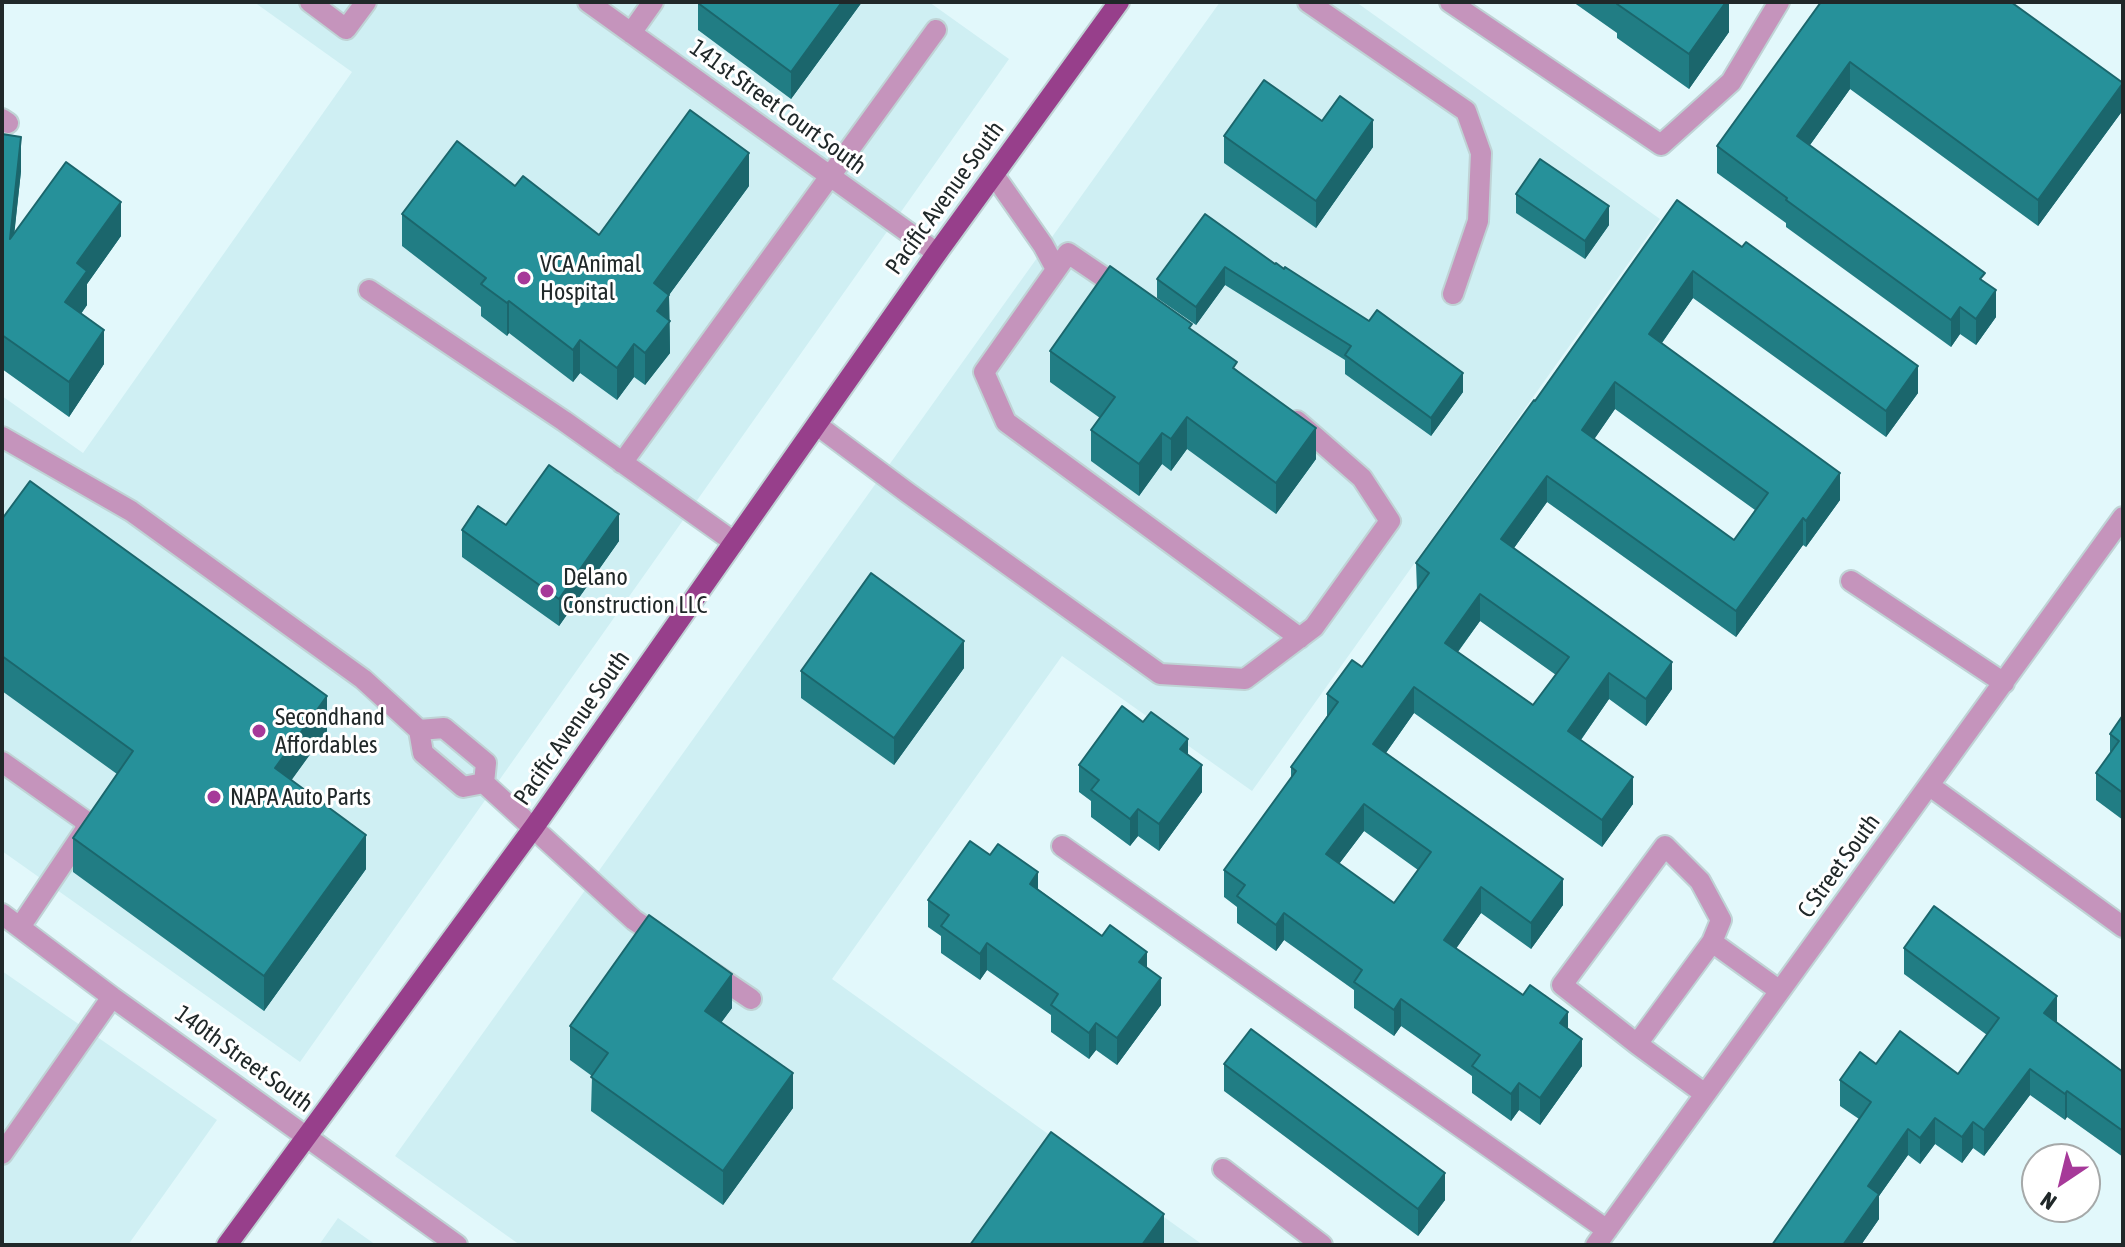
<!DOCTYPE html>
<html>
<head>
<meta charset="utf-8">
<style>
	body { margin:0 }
	#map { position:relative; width:2125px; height:1247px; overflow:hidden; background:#e2f8fb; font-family:"Asap Condensed",sans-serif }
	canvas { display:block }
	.frame { position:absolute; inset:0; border:4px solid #202829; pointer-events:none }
	.north { position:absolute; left:2021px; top:1143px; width:80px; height:80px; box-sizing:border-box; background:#fff; border:2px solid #a6a9a9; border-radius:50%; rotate:215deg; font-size:22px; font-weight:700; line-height:32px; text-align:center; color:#202829 }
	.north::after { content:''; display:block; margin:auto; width:28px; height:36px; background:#a63999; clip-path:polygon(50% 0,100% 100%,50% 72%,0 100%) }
</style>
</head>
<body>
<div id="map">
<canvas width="2125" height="1247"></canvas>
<div class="frame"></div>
<div class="north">N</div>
</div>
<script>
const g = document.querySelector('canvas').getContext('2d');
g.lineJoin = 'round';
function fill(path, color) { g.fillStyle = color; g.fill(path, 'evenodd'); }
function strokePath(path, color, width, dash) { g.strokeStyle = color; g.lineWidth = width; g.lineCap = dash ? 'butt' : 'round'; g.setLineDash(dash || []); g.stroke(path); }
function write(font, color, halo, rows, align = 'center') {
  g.font = font + ' "Asap Condensed",sans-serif'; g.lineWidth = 6; g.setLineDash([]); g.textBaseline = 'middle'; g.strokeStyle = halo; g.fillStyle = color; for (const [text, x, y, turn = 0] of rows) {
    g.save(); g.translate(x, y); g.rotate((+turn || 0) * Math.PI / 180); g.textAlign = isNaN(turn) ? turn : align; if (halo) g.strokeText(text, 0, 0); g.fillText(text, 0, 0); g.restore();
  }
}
const built = new Path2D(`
	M254,2h675l80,57 -709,1003 -298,-211v-455l81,57 269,-381z
	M1220,2h136l304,217 -408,572 -190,-135 -230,323 371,266h-683l-125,-89z
	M2,971l215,149 -89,125h-126z
	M338,1218l38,27h-57z`);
const minor = new Path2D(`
	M310,2l36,27 20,-27
	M588,2l349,251
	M1308,2l158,109 15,42 -3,68 -25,73
	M1450,2l211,143 70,-63 48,-80
	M631,33l22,-31
	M2,119l6,4
	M994,175l49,70 13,24
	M369,290l195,131 170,121
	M1124,291l-56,-38 -84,119 22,50 294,216
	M817,425l91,68 252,181 85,5 69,-52 76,-106 -28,-43 -65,-57
	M2,437l129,74 232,168 56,51
	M622,463l314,-433
	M1851,581l153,102
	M444,728l42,35 -2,20 -21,4 -40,-34 -4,-23z
	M2,762l82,58 2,9 -66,98
	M484,783l150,137 31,21
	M1930,786l193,141
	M1062,846l545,384
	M2,914l110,83 345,248
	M1712,942l68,49
	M711,972l40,27
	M1637,1044l75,-102 9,-22 -21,-39 -35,-35 -103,139 75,59 68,50
	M2,1154l110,-157
	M1223,1169l99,76
	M1596,1245l527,-728`);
const major = new Path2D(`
	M227,1245l307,-418 403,-574 182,-251`);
const wall = new Path2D(`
	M699,2h163l-71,97 -93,-69v-27z
	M1573,2h156v30l-40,57 -72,-51v-5z
	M1821,2l302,108 -85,116 -188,-137 -40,56 175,137 11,35 -20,28 -16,-11 -9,13 -165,-120v-4l-69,-50v-27z
	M1322,121l51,26 -57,81 -92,-65v-27z
	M2,134l19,37 -7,63 107,2 -34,48v21l-6,9 23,50 -35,53 -67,-48z
	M515,186l84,49 150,-49 -80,109 1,58 -25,32 -11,-8 -17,23 -37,-27 -7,9 -64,-49 -2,3 -26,-20v-9l-79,-61v-32z
	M1516,194l93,31 -24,34 -69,-46z
	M1677,200l241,193 -32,44 -193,-139 -31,45 178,157 -34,47 -3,-2 -67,92 -189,-135 -33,46 158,141 -26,37 -37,-27 -28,41 52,64 -31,43 -188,-134 -28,40 177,152 -32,44 -50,-36 -25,35 112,81 14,37 -42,59 -21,-15 -8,11 -39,-28v-17l-71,-50 -7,10 -40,-28v-18l-70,-50 -8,11 -39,-28v-16l-13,-10v-27l67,-92v-11l36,-51v-22l35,-27 55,-76 -1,-28 119,-162zM1615,409l140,101 -21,30 -140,-101zM1480,621l76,54 -23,30 -75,-53zM1364,831l54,39 -24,33 -55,-39z
	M1205,214l70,50 188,128 -32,44 -86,-62v-14l-120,-75 -29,40 -39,-27v-19z
	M1192,331l45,39 79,89 -40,55 -89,-65 -16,22 -9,-7 -23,32 -48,-35v-31l9,-12 -50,-36v-31z
	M2,519l325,212 -36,49 75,89 -102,142 -191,-139v-34l44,-64 -115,-83z
	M506,525l113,16 -60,85 -97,-69v-27z
	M964,668l-70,97 -93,-67v-27z
	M2123,715v105l-27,-20v-27l14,-19v-20z
	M1188,755l14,37 -43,59 -21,-15 -8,10 -39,-29v-16l-12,-9v-27z
	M1038,889l109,79 14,37 -44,60 -21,-15 -7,9 -38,-27v-17l-64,-45 -7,10 -39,-27v-17l-13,-9v-27z
	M1904,948l153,75 66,49v85l-56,-40 -2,3 -35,-25 -46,61 -11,-8 -11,15 -27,-19 -15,20 -12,-9 -29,41v23l-18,26h-89l87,-126 -19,-13v-26l36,-16 82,10 29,-39 -83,-61z
	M732,1008l-11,14 72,86 -70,97 -132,-94 1,-35 -22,-16v-34z
	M1224,1064l221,136 -27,36 -194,-145z`);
const shadedWall = new Path2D(`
	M842,2h20l-71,97v-27z
	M1726,2h3v30l-40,57v-35z
	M1850,62v27l-53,74v-27z
	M2123,83v27l-85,116v-26z
	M1373,120v27l-57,81v-27z
	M21,137v34l-11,103v-35z
	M749,153v33l-80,109 1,58 -25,32v-32l9,-70z
	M121,202v34l-34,48v21l-22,31v-34l12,-39z
	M1609,206v19l-24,34v-18z
	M1225,267v18l-29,40v-18z
	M1693,271v27l-44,63v-27z
	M1996,290v27l-20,28v-26z
	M509,301v32l-2,3v-33z
	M1960,307v27l-9,13v-27z
	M104,330v34l-35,53v-35z
	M580,340v33l-7,9v-32z
	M634,344v33l-17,23v-32z
	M1918,366v27l-32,44v-26z
	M1463,373v19l-32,44v-18z
	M1615,382v27l-33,48v-27z
	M1187,417v32l-16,22v-32z
	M1316,428v31l-40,55v-31z
	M1162,433v31l-23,32v-32z
	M1840,473v27l-34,47v-26z
	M1547,476v26l-46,64v-27z
	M619,514v27l-60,85v-27z
	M1803,518v27l-67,92v-26z
	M1480,594v27l-35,48v-26z
	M964,641v27l-70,97v-27z
	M1672,662v27l-26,37v-27z
	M1609,673v26l-41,59v-27z
	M1414,687v26l-41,58v-27z
	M327,696v35l-52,72v-35z
	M1188,739v26l-8,-16z
	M1202,765v27l-43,59v-27z
	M1633,777v27l-31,43v-27z
	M1364,804v27l-38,50v-27z
	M1138,809v27l-8,10v-27z
	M366,835v34l-102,142v-35z
	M1038,872v27l-8,-15z
	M1563,879v26l-32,44v-26z
	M1481,887v26l-37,53v-26z
	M1284,913v27l-8,11v-26z
	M987,943v27l-7,10v-26z
	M1147,952v26l-8,-16z
	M732,974v34l-27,37v-34z
	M1161,978v27l-44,60v-27z
	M2057,996v26l-13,17v-26z
	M1401,999v27l-7,10v-26z
	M1568,1012v27l-8,-16z
	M1096,1023v27l-7,9v-26z
	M1582,1039v27l-42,59v-27z
	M2030,1069v26l-46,61v-26z
	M793,1073v35l-70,97v-34z
	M1519,1083v27l-8,11v-27z
	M2067,1091v26l-2,3v-26z
	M1935,1118v26l-15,20v-26z
	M1973,1122v26l-11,15v-26z
	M1908,1129v26l-29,41v23l-18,26h-18l25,-59z
	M1445,1173v27l-27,36v-27z
	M1164,1214v31h-22z`);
const building = new Path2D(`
	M699,2h143l-51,70 -93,-69z
	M1619,2h107l-37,52 -72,-50z
	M1821,2h190l112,81 -85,117 -188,-138 -53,74 188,137 -5,6 16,11 -20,29 -16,-12 -9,13 -165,-120 1,-2 -70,-52z
	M1264,80l58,41 18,-25 33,24 -57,81 -92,-65z
	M690,110l59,43 -95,130 15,12 -12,16 13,10 -25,32 -11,-9 -17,24 -37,-28 -7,10 -64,-49 -2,2 -26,-19 5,-6 -84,-64 55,-73 58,45 8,-10 76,59z
	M2,134l19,3 -11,102 56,-77 55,40 -44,61 10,8 -22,31 39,28 -35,52 -67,-47z
	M1540,159l69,47 -24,35 -69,-47z
	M1677,200l65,47 4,-5 172,124 -32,45 -193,-140 -44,63 191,139 -34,48 -3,-3 -67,93 -189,-135 -46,63 171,123 -26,37 -37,-26 -41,58 65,46 -31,43 -188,-133 -41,57 190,135 -32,44 -50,-36 -37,53 79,55 7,-10 38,27 -8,11 22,16 -42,59 -21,-15 -8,11 -39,-28 8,-11 -79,-56 -7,11 -40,-28 8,-12 -78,-57 -8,12 -39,-29 8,-11 -21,-15 72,-99 -5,-4 47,-65 -11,-8 25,-34 10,7 67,-94 -13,-10 118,-163 1,1zM1615,382l153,111 -34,47 -152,-110zM1480,594l89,63 -36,48 -88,-62zM1364,804l67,48 -37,51 -68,-49z
	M1205,214l70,50 1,-1 8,6 1,-2 84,54 8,-11 86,63 -32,45 -86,-63 6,-9 -126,-79 -29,40 -39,-28z
	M1110,266l82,58 -3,4 48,34 -4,6 83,60 -40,55 -89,-66 -16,22 -9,-6 -23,31 -48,-34 24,-33 -65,-46z
	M549,465l70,49 -60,85 -97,-69 16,-24 28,19z
	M30,481l297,215 -52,72 91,67 -102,141 -191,-138 60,-87 -131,-95v-137z
	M871,573l93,68 -70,97 -93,-67z
	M1122,706l21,16 8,-10 37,27 -8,10 22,16 -43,59 -21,-15 -8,10 -39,-29 8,-10 -20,-15z
	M2123,715v78l-27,-20 23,-32 -9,-7z
	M970,841l20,14 8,-11 40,28 -8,12 72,52 8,-11 37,27 -8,10 22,16 -44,60 -21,-15 -7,10 -38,-28 7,-11 -71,-51 -7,11 -39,-28 8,-11 -21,-15z
	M1934,906l123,90 -13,17 79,59v59l-56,-40 -2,3 -35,-25 -46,61 -11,-8 -11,15 -27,-19 -15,20 -12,-9 -40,57 11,8 -36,51h-71l99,-143 -31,-22 20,-28 16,12 24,-33 58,43 41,-56 -95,-70z
	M649,915l83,59 -27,37 88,62 -70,98 -132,-94 17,-24 -38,-27z
	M1251,1029l194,144 -27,36 -194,-145z
	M1051,1132l113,82 -22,31h-172z`);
const markers = [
	[524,278,8,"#a63999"],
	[547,591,8,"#a63999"],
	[259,731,8,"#a63999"],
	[214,797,8,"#a63999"]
];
const streetNames = [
	["141st Street Court South",778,107,36],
	["Pacific Avenue South",945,198,-54],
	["Pacific Avenue South",572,728,-55],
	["C Street South",1839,866,-54],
	["140th Street South",244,1059,36]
];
const poiNames = [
	["VCA Animal",540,264],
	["Hospital",540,292],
	["Delano",563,577],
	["Construction LLC",563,605],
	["Secondhand",275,717],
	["Affordables",275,745],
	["NAPA Auto Parts",230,797]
];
fill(built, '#cfeff3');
strokePath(minor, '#bfd3d5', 24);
strokePath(major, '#bfd3d5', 24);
strokePath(minor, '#c594bc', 20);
strokePath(major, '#973f8b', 20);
fill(wall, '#217d84');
fill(shadedWall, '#1b666c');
fill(building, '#26919a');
strokePath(building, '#1b666c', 2);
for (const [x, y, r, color] of markers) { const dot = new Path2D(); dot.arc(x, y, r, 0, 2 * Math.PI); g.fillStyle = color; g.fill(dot); strokePath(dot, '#fff', 3); }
write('24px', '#202829', '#fff', streetNames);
write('24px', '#202829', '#fff', poiNames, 'left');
</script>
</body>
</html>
